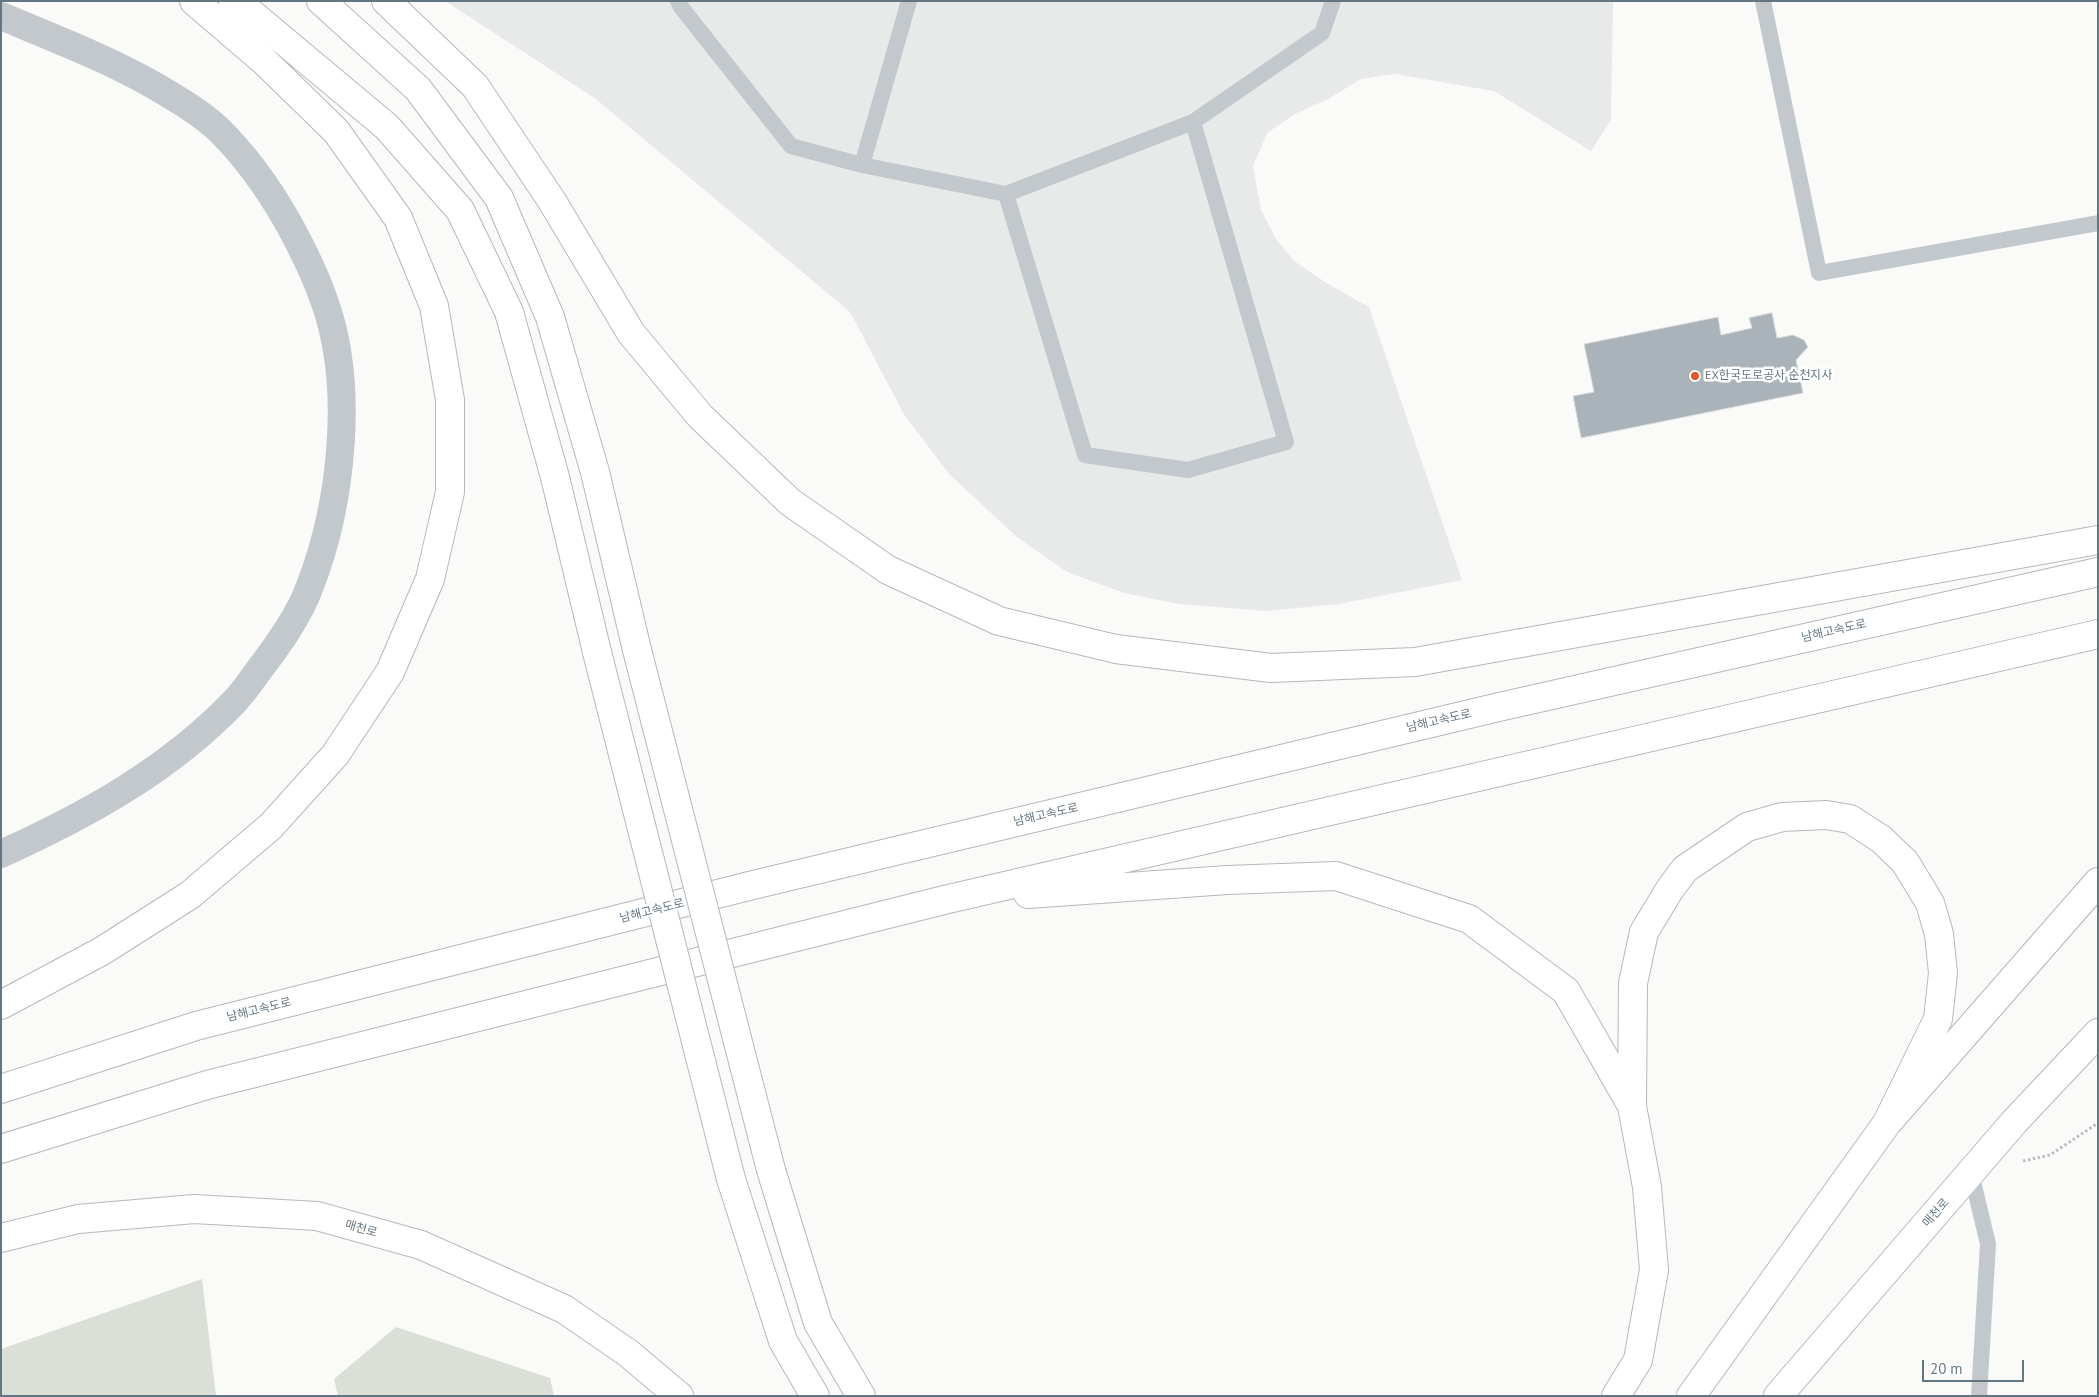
<!DOCTYPE html>
<html>
<head>
<meta charset="utf-8">
<style>
	body { margin:0 }
	#map { position:relative; width:2099px; height:1397px; overflow:hidden; background:#fafaf8; font-family:"PT Sans",sans-serif }
	canvas { display:block }
	.frame { position:absolute; inset:0; border:2px solid #657683; pointer-events:none }
	.scale { position:absolute; left:1922px; top:1360px; width:102px; height:22px; box-sizing:border-box; border:2px solid #657683; border-top:0; padding-left:6px; font-size:15px; line-height:18px; white-space:nowrap; color:#657683; -webkit-text-stroke:4px #fff; paint-order:stroke }
</style>
</head>
<body>
<div id="map">
<canvas width="2099" height="1397"></canvas>
<div class="frame"></div>
<div class="scale">20 m</div>
</div>
<script>
const g = document.querySelector('canvas').getContext('2d');
g.lineJoin = 'round';
function fill(path, color) { g.fillStyle = color; g.fill(path, 'evenodd'); }
function strokePath(path, color, width, dash) { g.strokeStyle = color; g.lineWidth = width; g.lineCap = dash ? 'butt' : 'round'; g.setLineDash(dash || []); g.stroke(path); }
function write(font, color, halo, rows, align = 'center') {
  g.font = font + ' "PT Sans","Noto Sans KR",sans-serif'; g.lineWidth = 5; g.setLineDash([]); g.textBaseline = 'middle'; g.strokeStyle = halo; g.fillStyle = color; for (const [text, x, y, turn = 0] of rows) {
    g.save(); g.translate(x, y); g.rotate((+turn || 0) * Math.PI / 180); g.textAlign = isNaN(turn) ? turn : align; if (halo) g.strokeText(text, 0, 0); g.fillText(text, 0, 0); g.restore();
  }
}
const built = new Path2D(`
	M445,1h1168l-2,119 -20,31 -97,-60 -99,-17 -34,5 -33,20 -33,15 -28,19 -14,33 8,44 15,29 18,22 34,23 41,23 93,273 -123,24 -73,7 -87,-7 -55,-11 -57,-21 -50,-35 -67,-62 -45,-59 -55,-104 -254,-213z`);
const green = new Path2D(`
	M202,1279l14,117h-215v-47z
	M396,1327l154,51 4,18h-216l-4,-17z`);
const building = new Path2D(`
	M1772,313l5,25 16,-3 11,5 4,7 -12,13 7,33 -222,45 -8,-42 21,-4 -10,-48 134,-27 3,18 31,-7 -3,-10z`);
const path = new Path2D(`
	M2023,1161l27,-6 48,-32`);
const service = new Path2D(`
	M678,1l3,6 110,139 71,19 144,29 187,-72 129,-89 11,-32
	M1763,1l56,272 279,-50
	M862,165l47,-164
	M1006,194l79,261 103,15 98,-28 -93,-320
	M1971,1173l17,71 -9,152`);
const minor = new Path2D(`
	M1,16c52,22 105,42 154,70 22,13 43,25 62,42 30,29 53,62 73,98 13,24 25,48 34,74 31,85 18,203 -14,286 -11,30 -32,59 -51,84 -8,11 -16,23 -25,32 -65,68 -149,114 -233,152`);
const secondary = new Path2D(`
	M1,1238l77,-19 116,-10 123,7 104,29 143,64 64,44 51,43
	M1778,1396l237,-275 83,-88`);
const motorway = new Path2D(`
	M233,1l7,3 147,123 73,83 49,102 46,165 42,175
	M321,1l97,88 81,109 51,119 45,155 42,178
	M386,1l89,85 77,115 79,132 69,83 90,86 98,68 111,51 117,28 155,19 144,-6 683,-122
	M1028,894l199,-14 109,-4 133,43 97,72 66,115 15,81 7,83 -16,90 -22,36
	M1,1005l101,-54 88,-56 81,-69 64,-71 55,-83 40,-93 20,-87v-92l-16,-94 -36,-88 -62,-87 -73,-71 -69,-59
	M1,1089l195,-63 557,-141 746,-178 599,-135
	M1632,1103l1,-120 11,-51 26,-43 15,-20 62,-42 35,-10 44,-2 24,4 31,20 24,23 25,41 9,31 4,39 -5,46 -51,104
	M1,1149l206,-64 737,-185 1154,-266
	M771,1170l47,153 43,73
	M731,1179l52,162 32,55
	M1691,1396l196,-273 211,-241`);
const motorwayBridge = new Path2D(`
	M637,650l134,520
	M597,652l134,527`);
const markers = [
	[1695,376,5,"#e4572e"]
];
const poiNames = [
	["EX한국도로공사 순천지사",1705,376]
];
const streetNames = [
	["남해고속도로",1834,631,-13],
	["남해고속도로",1439,721,-13],
	["남해고속도로",1046,815,-13],
	["남해고속도로",652,911,-14],
	["남해고속도로",259,1010,-14],
	["매천로",1936,1213,-49],
	["매천로",361,1229,16]
];
fill(built, '#e8e9e9');
fill(green, '#dadfd7');
fill(building, '#aab3b9');
strokePath(building, '#dcdcda', 1);
strokePath(secondary, '#b3babf', 30);
strokePath(motorway, '#b4b9bd', 30);
strokePath(path, '#bbbfc2', 3, [2.5, 2.5]);
strokePath(service, '#c3c8cc', 16);
strokePath(minor, '#c3c8cc', 28);
strokePath(secondary, '#fff', 28);
strokePath(motorway, '#fff', 28);
strokePath(motorwayBridge, '#b4b9bd', 30, []);
strokePath(motorwayBridge, '#fff', 28);
for (const [x, y, r, color] of markers) { const dot = new Path2D(); dot.arc(x, y, r, 0, 2 * Math.PI); g.fillStyle = color; g.fill(dot); strokePath(dot, '#fff', 2); }
write('12px', '#657683', '#fff', poiNames, 'left');
write('12px', '#657683', '#fff', streetNames);
</script>
</body>
</html>
